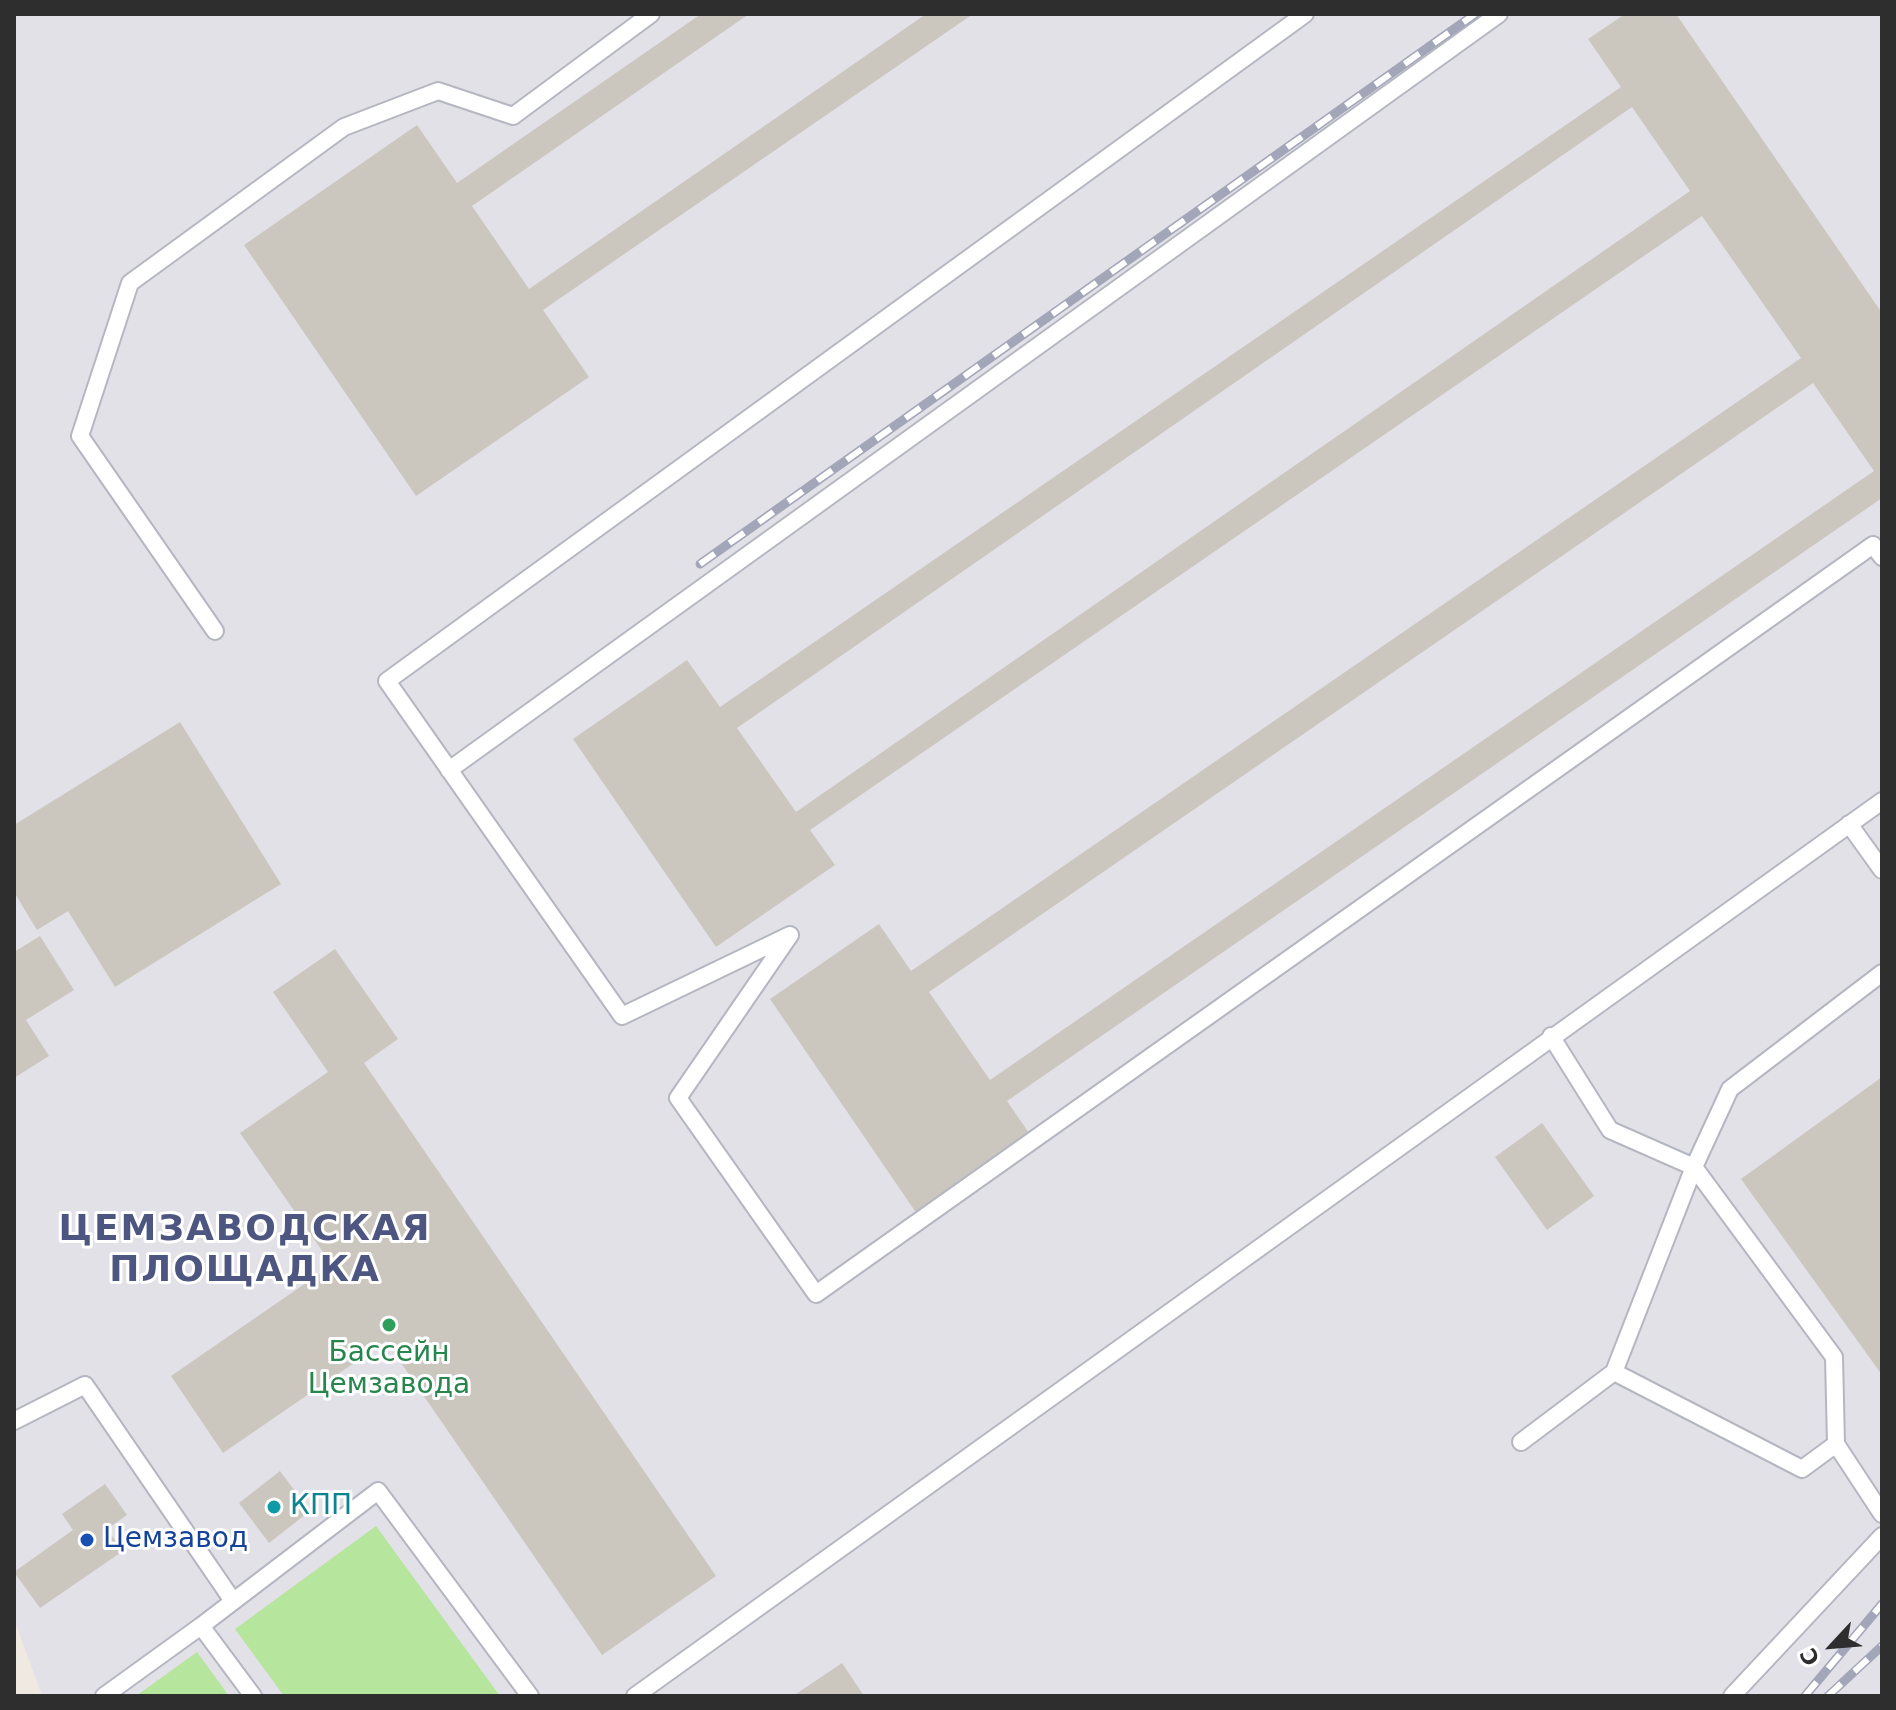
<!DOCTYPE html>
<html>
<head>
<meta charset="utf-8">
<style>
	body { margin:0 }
	#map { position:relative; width:1896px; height:1710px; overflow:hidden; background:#efe9e1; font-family:"DejaVu Sans",sans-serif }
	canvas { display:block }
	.frame { position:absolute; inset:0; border:16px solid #2e2e2e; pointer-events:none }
	.north { position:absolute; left:1792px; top:1606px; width:80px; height:80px; -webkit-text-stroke:6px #fff; paint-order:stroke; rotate:244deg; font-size:22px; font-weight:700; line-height:32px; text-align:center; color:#2e2e2e }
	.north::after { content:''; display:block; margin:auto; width:28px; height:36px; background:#2e2e2e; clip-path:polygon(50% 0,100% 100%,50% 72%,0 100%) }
</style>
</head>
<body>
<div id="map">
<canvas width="1896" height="1710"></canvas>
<div class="frame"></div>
<div class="north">С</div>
</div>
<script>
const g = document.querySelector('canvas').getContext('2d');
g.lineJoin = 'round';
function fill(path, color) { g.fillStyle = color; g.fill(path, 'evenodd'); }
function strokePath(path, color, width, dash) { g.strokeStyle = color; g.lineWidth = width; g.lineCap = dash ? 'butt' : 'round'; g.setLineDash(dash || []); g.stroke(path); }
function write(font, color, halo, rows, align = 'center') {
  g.font = font + ' "DejaVu Sans",sans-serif'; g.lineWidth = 6; g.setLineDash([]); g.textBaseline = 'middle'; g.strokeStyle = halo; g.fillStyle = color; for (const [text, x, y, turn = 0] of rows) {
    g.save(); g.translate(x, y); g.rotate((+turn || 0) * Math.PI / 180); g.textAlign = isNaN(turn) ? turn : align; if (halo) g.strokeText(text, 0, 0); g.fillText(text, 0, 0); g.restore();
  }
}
const industrial = new Path2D(`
	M14,14h1868v1682h-1840l-28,-77z`);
const green = new Path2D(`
	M376,1526l124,170h-216l-49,-67z
	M197,1652l32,44h-93z`);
const building = new Path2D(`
	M701,14h48l-277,192 57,83 397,-275h47l-430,296 46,67 -173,119 -172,-251 173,-120 40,58z
	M1625,14h51l206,299v185l-875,603 24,35 -114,78 -147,-215 109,-75 32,47 890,-613 -99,-142 -892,614 25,35 -119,82 -143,-208 114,-79 33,47 901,-620 -33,-48zM1632,107l58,84 -894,621 -59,-84zM1813,383l61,88 -884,609 -61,-88z
	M180,722l101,162 -166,103 -47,-76 -31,19 -23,-38v-67z
	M40,936l34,54 -48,30 23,36 -35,22v-126z
	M335,949l63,90 -34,24 352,513 -114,79 -216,-314 -163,112 -52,-77 161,-111 -92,-132 88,-61 -55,-80z
	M1882,1077v298l-141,-196z
	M1542,1123l52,73 -47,34 -52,-73z
	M280,1471l30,40 -41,32 -30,-40z
	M105,1484l22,31 -20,14 16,22 -83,57 -26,-36 59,-42 -11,-16z
	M842,1663l22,33h-71z`);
const service = new Path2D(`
	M1305,14l-918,667 235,335 168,-81 -112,163 138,196 1057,-749 9,12
	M215,631l-135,-195 50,-153 214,-156 94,-36 75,25 138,-102
	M449,770l1050,-756
	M1849,824l33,46
	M1551,1036l59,94 84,37 140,190 2,87 46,70
	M1614,1372l188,97 34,-25
	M14,1421l71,-36 148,216
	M1521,1442l93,-70 80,-205 36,-78 152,-116
	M201,1626l52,70
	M104,1696l97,-70 177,-135 152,205
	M635,1696l1247,-895
	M1732,1696l150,-160`);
const rail = new Path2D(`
	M700,564l775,-550
	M1805,1696l77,-92
	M1828,1696l54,-50`);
const markers = [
	[389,1325,8,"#2e9e5b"],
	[274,1507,8,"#0f9aa8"],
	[87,1540,8,"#1a4fb4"]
];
const leisureNames = [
	["Бассейн",389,1354],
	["Цемзавода",389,1386]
];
const cultureNames = [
	["КПП",290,1507]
];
const transitNames = [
	["Цемзавод",103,1540]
];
const districtNames = [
	["ЦЕМЗАВОДСКАЯ",245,1231],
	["ПЛОЩАДКА",245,1272]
];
fill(industrial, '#e3e1e8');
fill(green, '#b6e59e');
fill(building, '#cbc7bf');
strokePath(service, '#b4b7c1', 20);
strokePath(service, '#fff', 16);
strokePath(rail, '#a3a6b8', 9);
strokePath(rail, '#fff', 6, [18]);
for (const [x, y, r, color] of markers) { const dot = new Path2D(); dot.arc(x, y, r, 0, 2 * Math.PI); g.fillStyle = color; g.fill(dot); strokePath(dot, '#fff', 3); }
write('28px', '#27864d', '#fff', leisureNames);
write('28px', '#0d838f', '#fff', cultureNames, 'left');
write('28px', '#164399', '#fff', transitNames, 'left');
g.letterSpacing = '2px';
write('bold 36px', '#4d5680', '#fff', districtNames);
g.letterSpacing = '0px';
</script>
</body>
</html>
